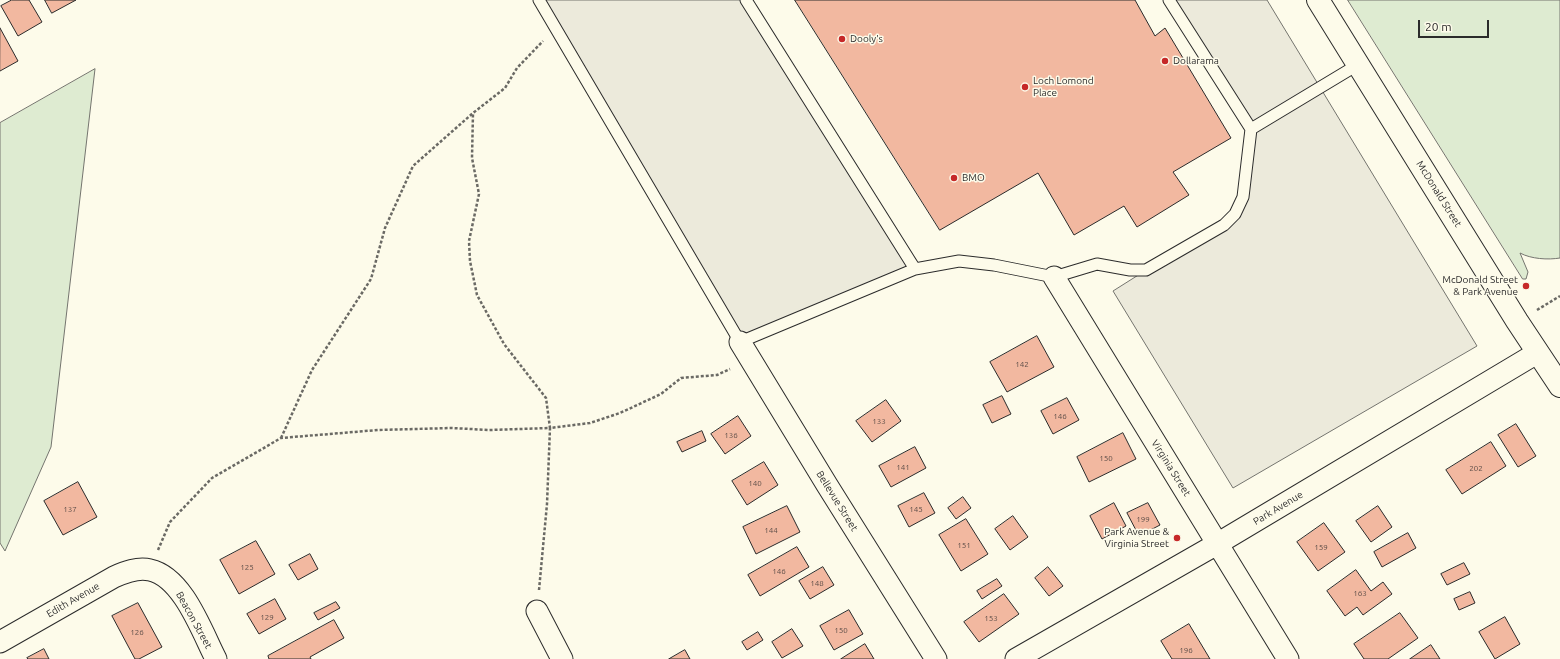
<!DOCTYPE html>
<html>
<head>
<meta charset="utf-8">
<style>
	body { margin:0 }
	#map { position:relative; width:1560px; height:659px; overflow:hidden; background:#fdfbea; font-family:Ubuntu,sans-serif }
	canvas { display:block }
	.scale { position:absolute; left:1418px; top:20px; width:71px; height:18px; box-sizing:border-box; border:2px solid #2b2b2b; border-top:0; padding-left:5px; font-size:12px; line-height:14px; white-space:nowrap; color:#2b2b2b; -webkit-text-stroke:3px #fdfbea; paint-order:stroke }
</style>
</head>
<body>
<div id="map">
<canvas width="1560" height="659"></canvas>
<div class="scale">20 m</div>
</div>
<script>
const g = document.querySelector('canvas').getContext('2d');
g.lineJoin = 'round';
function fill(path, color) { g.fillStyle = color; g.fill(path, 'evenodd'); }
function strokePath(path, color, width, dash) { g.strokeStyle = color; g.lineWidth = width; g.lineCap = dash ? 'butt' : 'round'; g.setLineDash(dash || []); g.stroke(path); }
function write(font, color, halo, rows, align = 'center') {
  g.font = font + ' Ubuntu,sans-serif'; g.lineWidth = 3; g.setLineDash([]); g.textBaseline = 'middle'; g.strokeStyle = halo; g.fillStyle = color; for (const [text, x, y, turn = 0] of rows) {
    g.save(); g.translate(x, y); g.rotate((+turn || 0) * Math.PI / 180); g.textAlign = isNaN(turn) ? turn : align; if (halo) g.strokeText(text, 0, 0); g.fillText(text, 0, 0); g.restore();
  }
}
const green = new Path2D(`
	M1348,0h212v258c-12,2 -29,1 -40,-5l8,19 -2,7h-3z
	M95,69l-44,378 -46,104 -5,-8v-420z`);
const parking = new Path2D(`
	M539,0h207l169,269 -175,73z
	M1169,0h98l210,346 -244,142 -120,-197 122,-77 16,-85z`);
const building = new Path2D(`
	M12,0h17l13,22 -24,14 -17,-30z
	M45,0h31l-24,13z
	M795,0h340l20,36 10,-8 66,110 -58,34 16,23 -52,32 -13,-21 -50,29 -36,-62 -98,57z
	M0,28l18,33 -18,10z
	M1037,336l17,31 -47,25 -17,-30z
	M1002,396l9,18 -19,9 -9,-18z
	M1067,398l12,22 -26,14 -12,-23z
	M886,400l15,21 -29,21 -16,-21z
	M738,416l13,20 -26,18 -14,-20z
	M1516,424l20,32 -18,11 -20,-32z
	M702,431l4,10 -24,11 -5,-10z
	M1123,433l13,26 -47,23 -12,-25z
	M1491,442l15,24 -44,28 -16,-24z
	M915,447l11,21 -35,19 -12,-21z
	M764,462l14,23 -31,20 -15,-24z
	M78,482l19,35 -34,18 -19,-34z
	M924,493l11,20 -26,14 -11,-21z
	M963,497l8,11 -15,11 -8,-11z
	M1114,503l12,23 -24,13 -12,-23z
	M1148,503l12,22 -21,11 -12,-23z
	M787,506l13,26 -44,22 -13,-27z
	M1378,506l14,21 -21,15 -15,-21z
	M1013,516l15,21 -18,13 -15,-21z
	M966,519l22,35 -27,17 -22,-36z
	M1324,523l21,29 -27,19 -21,-29z
	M1408,533l8,15 -34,19 -8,-15z
	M256,541l19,33 -36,20 -19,-34z
	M797,547l12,20 -49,29 -12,-21z
	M310,554l8,15 -20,11 -9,-15z
	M1464,563l6,11 -23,11 -6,-11z
	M823,567l11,18 -24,14 -11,-18z
	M1048,567l15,19 -14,10 -14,-18z
	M1356,570l15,21 12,-9 9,12 -29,21 -6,-8 -12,9 -18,-25z
	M997,579l5,7 -20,13 -5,-8z
	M1470,592l5,11 -16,7 -5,-11z
	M1004,594l15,20 -40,28 -15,-20z
	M275,599l11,20 -27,15 -12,-20z
	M336,602l4,6 -22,12 -4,-7z
	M138,603l24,44 -23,12h-4l-23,-43z
	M849,610l14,24 -29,16 -14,-24z
	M1400,613l18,25 -30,21h-24l-10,-15z
	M1505,617l15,27 -25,15 -16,-27z
	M334,620l10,18 -34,19 1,2h-42l-1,-3z
	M1189,624l21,35h-38l-11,-18z
	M792,629l11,17 -21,12 -10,-16z
	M758,632l5,8 -16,10 -5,-8z
	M865,644l9,15h-33z
	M1431,645l9,14h-30z
	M44,649l5,10h-21l-1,-1z
	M685,650l5,9h-21z`);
const path = new Path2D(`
	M1537,310l23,-14
	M281,438l31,-68 59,-91 14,-51 28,-62 60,-53 32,-25 12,-20 26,-27
	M158,550l12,-28 42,-44 69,-40 97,-8 74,-2 37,2 61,-2 -4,-30 -42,-54 -27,-49 -7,-34 -1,-20 10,-47 -7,-36 1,-45
	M539,590l8,-86 3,-76 40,-5 30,-10 41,-19 20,-16 36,-3 13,-6`);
const lane = new Path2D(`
	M539,0l201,342 175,-73 44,-8 35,4 60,12 43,-13 33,6h16l78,-45 11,-11 8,-17 8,-68 -82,-129
	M746,0l169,269
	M1251,129l108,-65`);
const street = new Path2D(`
	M1054,277l234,382
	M740,342l87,143 109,174
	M537,611l25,48
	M0,642l114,-65c11,-5 24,-10 36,-7 33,7 52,62 66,89
	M1016,659l201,-115 320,-191`);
const secondary = new Path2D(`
	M1318,0l199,321 43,65`);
const markers = [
	[842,39,4,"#c62828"],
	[1165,61,4,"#c62828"],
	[1025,87,4,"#c62828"],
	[954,178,4,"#c62828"],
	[1526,286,4,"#c62828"],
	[1177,538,4,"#c62828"]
];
const numberNames = [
	["142",1022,364],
	["146",1060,416],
	["133",879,421],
	["136",731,435],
	["150",1106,458],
	["141",903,467],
	["202",1476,468],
	["140",755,483],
	["137",70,509],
	["145",916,509],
	["199",1143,519],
	["144",771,530],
	["151",964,545],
	["159",1321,547],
	["125",247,567],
	["146",779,571],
	["148",817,583],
	["163",1360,593],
	["129",267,617],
	["153",991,618],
	["150",841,630],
	["126",137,632],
	["196",1186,650]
];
const poiNames = [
	["Dooly's",850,39],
	["Dollarama",1173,61],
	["Loch Lomond",1033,81],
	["Place",1033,93],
	["BMO",962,178],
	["McDonald Street",1518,280,"right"],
	["& Park Avenue",1518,292,"right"],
	["Park Avenue &",1169,532,"right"],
	["Virginia Street",1169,544,"right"]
];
const streetNames = [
	["McDonald Street",1439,194,58],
	["Virginia Street",1171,468,58],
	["Bellevue Street",837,501,58],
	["Park Avenue",1278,508,-31],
	["Edith Avenue",73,600,-30],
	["Beacon Street",194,620,61]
];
fill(green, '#deebd1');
strokePath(green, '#74746e', 1);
fill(parking, '#eceadb');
strokePath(parking, '#74746e', 1);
fill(building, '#f2b8a0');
strokePath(building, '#2b2b2b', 1);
strokePath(lane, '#2b2b2b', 13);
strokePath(street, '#2b2b2b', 23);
strokePath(secondary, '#2b2b2b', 24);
strokePath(path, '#6a6964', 2.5, [3, 2]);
strokePath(lane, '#fdfbea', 11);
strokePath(street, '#fdfbea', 21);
strokePath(secondary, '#fdfbea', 22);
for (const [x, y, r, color] of markers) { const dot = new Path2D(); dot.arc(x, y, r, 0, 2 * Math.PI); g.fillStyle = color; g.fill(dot); strokePath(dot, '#fdfbea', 1.5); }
write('8px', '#5d4e48', null, numberNames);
write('10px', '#2b2b2b', '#fdfbea', poiNames, 'left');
write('10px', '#2b2b2b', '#fdfbea', streetNames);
</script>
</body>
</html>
